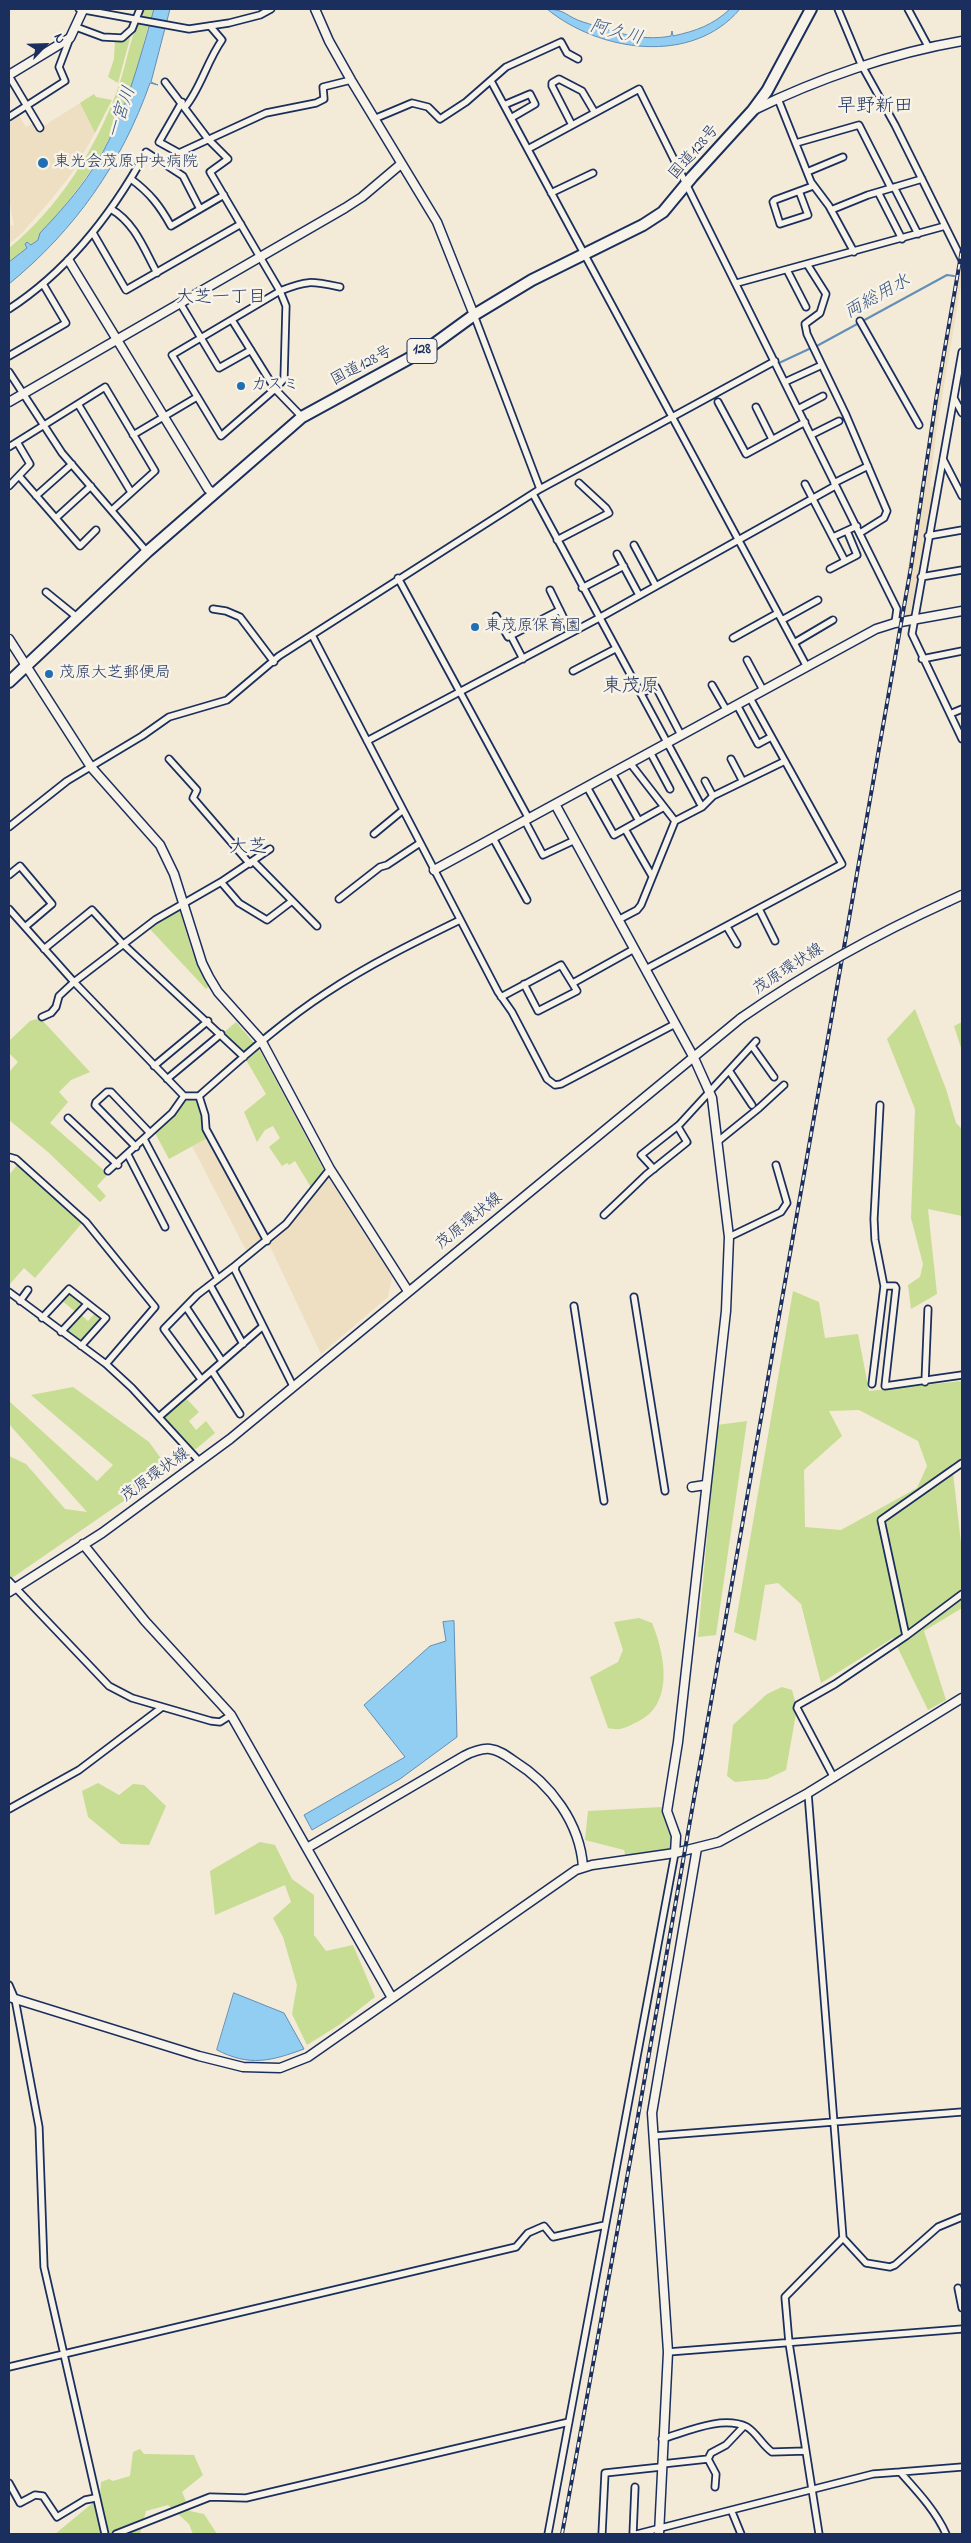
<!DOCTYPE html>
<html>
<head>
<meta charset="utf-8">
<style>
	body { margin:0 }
	#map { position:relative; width:971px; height:2543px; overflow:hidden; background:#f3ead7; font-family:"Indie Flower",sans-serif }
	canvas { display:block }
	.frame { position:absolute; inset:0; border:10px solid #1b2f5e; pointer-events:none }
	.north { position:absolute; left:20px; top:20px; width:50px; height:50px; -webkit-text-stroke:4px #f7f3e8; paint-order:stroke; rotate:66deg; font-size:14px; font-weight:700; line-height:20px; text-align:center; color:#1b2f5e }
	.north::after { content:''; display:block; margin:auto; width:18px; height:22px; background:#1b2f5e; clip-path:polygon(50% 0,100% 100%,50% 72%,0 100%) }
</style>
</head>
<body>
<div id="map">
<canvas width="971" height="2543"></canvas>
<div class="frame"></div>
<div class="north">N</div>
</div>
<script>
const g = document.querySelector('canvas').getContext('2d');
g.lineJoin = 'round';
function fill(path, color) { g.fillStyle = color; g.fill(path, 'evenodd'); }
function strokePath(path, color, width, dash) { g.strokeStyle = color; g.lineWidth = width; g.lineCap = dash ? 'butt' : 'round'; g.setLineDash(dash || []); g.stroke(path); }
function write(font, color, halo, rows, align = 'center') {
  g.font = font + ' "Indie Flower","Klee One",sans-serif'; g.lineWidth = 5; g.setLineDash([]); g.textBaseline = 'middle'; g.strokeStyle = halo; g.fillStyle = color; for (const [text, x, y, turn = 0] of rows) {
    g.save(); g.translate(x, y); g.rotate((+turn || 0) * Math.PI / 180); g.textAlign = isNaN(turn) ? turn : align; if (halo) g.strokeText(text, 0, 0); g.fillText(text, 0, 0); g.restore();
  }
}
const built = new Path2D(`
	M80,103l15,30 -23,40 -22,28 -29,33 -12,10v-20l5,2 -5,-28v-78l9,-6 8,13 8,-5 8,5z
	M959,256l3,7v16l-26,154 -6,54 5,1 -25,129 -10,2 34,-219z
	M209,1137l56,104 -17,13 -56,-108z
	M327,1175l65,102 -4,20 -67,57 -53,-112 37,-36z`);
const green = new Path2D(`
	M142,9h12l-4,12 -11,-3z
	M138,22l11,2c-6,18 -9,38 -15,56 -20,61 -50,106 -93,153l-3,7 -7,5 -4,-3v6l-18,14v-14c49,-39 88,-101 109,-160 8,-22 11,-45 20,-66z
	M132,31l-14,52 -10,-6 6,-18 1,-19h7z
	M94,94l2,3 16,3 -17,33 -15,-30z
	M179,908l13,43 17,35 -3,3 -57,-61z
	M915,1009l31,80 10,34 6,6v87l-34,-7 9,85 -26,15 -3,-24 12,-8 3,-13 -12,-46 4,-109 -28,-70z
	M37,1019l5,1 48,52 -19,8 -12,12 9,10 -18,21 58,51 -11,12 9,10 -6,6 -52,-50 -39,-32v-48l9,-10 -9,-9v-12l21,-20z
	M236,1022l19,22 -10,10 -22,-21z
	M962,1022v29l-8,-25z
	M258,1047l67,125 -13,17 -17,-28 -6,4 -2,-2 -5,3 -13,-19 11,-9 -7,-12 -8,4 -8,12 -13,-30 22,-18 -21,-36z
	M186,1097l12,1 11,39 -40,22 -14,-26 24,-23z
	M18,1164l64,59 -47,55 -11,-10 -15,17v-110z
	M69,1291l15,12 -7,10 -16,-13z
	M793,1291l26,11 6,36 33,-4 11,57 93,-10v77l-10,6 10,88v56l-38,23 22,69 -18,10 -35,-72 -72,45 -20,-79 -23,-21 -13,2 -9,56 -22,-9zM859,1410l59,31 9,25 -10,22 -76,42 -36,-3 -1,-57 38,-34 -13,-25z
	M96,1312l6,8 -19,23h-5l-13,-12 15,-17 8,7z
	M73,1387l76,55 16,22 -18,21 -138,95v-124l17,8 39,45 22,3 -78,-88v-23l88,80 16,-16 -82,-70z
	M185,1397l14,15 -10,9 7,9 10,-9 9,12 -19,16 -4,-1 -29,-30v-3z
	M747,1421l-31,214 -18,2 19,-212z
	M639,1618l13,5c13,31 23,82 -15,99 -12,6 -17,9 -29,6l-18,-51 28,-15 5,-12 -9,-28z
	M782,1687l10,3 5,18 -11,62 -19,9 -32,3 -8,-6 6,-51 34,-31z
	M98,1783l21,12 14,-11 11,1 22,21 -17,39 -28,-1 -33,-27 -6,-26z
	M662,1807l9,19 3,19 -3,5 -45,7 -2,-7 -39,-10 3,-29z
	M260,1842l15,3 17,34 22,16v40l12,16 27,-6 22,52 -36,28 -32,20 -15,-31 5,-29 -14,-48 -10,-19 18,-16 -6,-17 -70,30 -5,-44z
	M140,2449l4,5 50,1 9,20 -21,17 8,19 14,3 13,20h-24l-4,-10 -21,-19 -22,6 -6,23h-30l-1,-2 -4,2h-50l45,-37 1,-15 8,-3 4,2 17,-5 3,-24z`);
const water = new Path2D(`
	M154,9h16l-19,73 7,3 -8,-2c-28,80 -75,147 -141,201v-22l18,-14 -2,-4 2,-2 4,3 7,-5 2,-7c19,-20 37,-40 52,-63 32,-49 46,-105 62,-161z
	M547,9c18,0 20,8 36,13 30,9 56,20 88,14l1,-5 1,5c23,-5 40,-11 57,-27h10c-48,57 -141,43 -193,0z
	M454,1621l3,116 -57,42 -88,51 -8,-15 101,-58 -41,-52 66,-59 16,-5 -3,-19z
	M234,1993l50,20 20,36c-33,12 -54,18 -87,1z`);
const stream = new Path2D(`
	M815,347l132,-72 7,1
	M779,363l30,-14`);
const street = new Path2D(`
	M79,9l110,20 40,-6 31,-8 11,-6
	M838,9l23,55 34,61 67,135
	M908,9l21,39
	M76,27l27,10 19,1 10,-9 8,-20
	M9,76l31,52
	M491,81l316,586
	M165,82l43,57 20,20 -18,13 70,119 6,15 -2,73 -9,10 -54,47 -49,-81 108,-64c27,-11 31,-10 60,-4
	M778,99l33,83 18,24 25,46
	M182,102l-23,40 20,11 87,-40 50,-10 8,-4 -1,-12 28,-7
	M504,105l26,-11 5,10 -24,14
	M185,107c15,-17 22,-46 37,-67l-12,-14
	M9,117l56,-36 -6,-14 11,-29
	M374,119l38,-16 16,4 12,12 26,-17 40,-35 55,-25 6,11 11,6
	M572,125l-20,-39v-3l7,-4 23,12 13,22
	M796,143l63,-18 32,63
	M528,149l111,-60 258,520 -2,14
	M807,172l36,-15
	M131,179c19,14 29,27 40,47l53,-31
	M894,187l24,47
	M799,191l9,24 -28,9 -7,-22 2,-2 38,-14
	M878,192l24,47
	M551,193l42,-20
	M111,209c24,14 33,40 46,64
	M831,210l37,-15 54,-16
	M93,233l33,57 115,-66
	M807,264l19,30 -6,19 -15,11 2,10 39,81 41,96 -3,7 -24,15
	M787,270l19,37
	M737,283l208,-57
	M180,303l39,65 32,-18
	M9,309c60,-39 103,-95 137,-157l37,24 17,33
	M474,315l66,174
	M232,320l43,69 27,28
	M860,321l59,104
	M962,352l-50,282 50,105
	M9,356l57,-33 -23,-39
	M9,372l53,81 85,99
	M785,382l37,-17
	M954,398l8,15
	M718,402l28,52 59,-32
	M78,404l53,88
	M756,407l16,32
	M798,409l25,-13
	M133,435l64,-38
	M811,435l28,-14
	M9,447l96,-60 50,84 -43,39
	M943,459l19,37
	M19,476l61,70 16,-16
	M834,483l34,-17
	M805,484l40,77
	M9,486l21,-22 -13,-22
	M533,494l169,313
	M36,496l36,-32
	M56,518l35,-32
	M928,536l34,-6
	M833,537l24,-11
	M557,540l52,-27 -3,-5 -27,-25
	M634,545l22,41
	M617,554l22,41
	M830,569l27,-14 -10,-24
	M921,577l41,-7
	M398,578l131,241
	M582,588l42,-22
	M550,590l21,43
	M46,592l32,26
	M213,609l13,2 14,6 34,45
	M496,616l12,21 52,-27
	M782,620l36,-20
	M312,635l186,357 14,20 35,67 8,6 6,-1 114,-60
	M511,636l12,23
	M733,638l45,-25
	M794,643l39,-23
	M922,659l40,-8
	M747,660l16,30
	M573,671l42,-22
	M712,685l15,26
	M641,693l15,-6 25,48
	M737,705l21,39 13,-7
	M950,714l12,-5
	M367,741l232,-123 236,-132
	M650,752l20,37
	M169,759l28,31 -4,8 57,66
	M731,759l11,21
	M630,763l45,58
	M612,773l27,48
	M705,781l8,15
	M587,787l27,48 50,-28
	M525,821l18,34 32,-15
	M9,827l58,-46 75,-45 27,-19 58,-17 52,-44 261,-167 235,-128
	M625,829l27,47
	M374,834l29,-24
	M493,838l34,62
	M253,861l64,65
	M9,875l11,-9 32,38 -27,23
	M221,882l18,21 28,17 25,-19
	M339,899l41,-32 7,-2 33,-22
	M9,909l65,73 110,114h15c41,-36 81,-73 127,-103 42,-28 89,-51 134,-73
	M759,909l16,32
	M618,920l19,-10 4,-5 34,-84 27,-14 11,-11 72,-35
	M727,927l10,17
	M44,949l48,-39 31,34 121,113
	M646,969l196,-105 -92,-166
	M573,983l61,-34
	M501,997l60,-32 16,26 -39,20 -14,-27
	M42,1017l9,-4 5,-6 3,-11 15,-14 81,-62 66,-38 49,-33
	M752,1046l22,31
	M154,1066l54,-45
	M730,1072l22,33
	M167,1079l54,-45
	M199,1096l6,19 1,14 61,112
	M880,1105l-6,114 1,21 9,46h11l1,2 -11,98 77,-11
	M68,1118l50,47
	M144,1139l74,140
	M717,1142l42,-34 25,-23
	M136,1147l-41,-42 1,-3 11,-10h4l39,41
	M128,1155l37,72
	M9,1157l7,2 70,63 69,85 -49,57
	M654,1169l-13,-14 38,-30 77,-84
	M108,1171l64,-58 12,-17
	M604,1215l42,-40 41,-33 -9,-15
	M729,1237l52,-25 6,-9 -11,-38
	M210,1285l33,59
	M9,1292l97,72 26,24 67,73
	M634,1297l31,194
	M20,1301l8,-11
	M574,1306l30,195
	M186,1307l36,54
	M42,1318l27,-29 37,29 -25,28
	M263,1326l30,60
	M61,1332l26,-28
	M212,1371l28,43
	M201,1379l-37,-50 33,-34 39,-30
	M925,1382l3,-73
	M872,1384l12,-98
	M160,1416l103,-90 -28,-56 1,-5 50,-41 44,-55
	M9,1581l100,105 23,12 79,23 9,1 11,-7
	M906,1636l-25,-116 81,-57
	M834,1778l-37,-70 1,-3 37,-21 71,-48 56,-42
	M808,1793l35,445 -58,59 4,46 30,191
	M9,1809l70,-39 82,-62
	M9,1985l6,14 24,128 5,140 61,267
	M654,2136l308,-24
	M843,2238l23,25 24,4 5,-2 43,-38 24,-10
	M958,2288l4,20
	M668,2352l294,-23
	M9,2367l507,-120 12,-14 16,-7 9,11 52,-12
	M662,2439c24,-7 60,-24 85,-12 10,6 15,18 25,25l34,-1
	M708,2459l8,15 -1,13
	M662,2464l46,-5 3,-6 15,-8 18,-19
	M900,2472l62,-5
	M9,2483l11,20 15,-8 8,1 14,21 28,-17 10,-2
	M732,2512l9,22
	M116,2534l94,-37 36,1 323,-76
	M548,2534l127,-681
	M602,2534l3,-61 56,-6
	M633,2534l2,-47
	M637,2534l236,-60 27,-2c17,19 36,39 46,62`);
const secondary = new Path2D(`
	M315,9l14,32 22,39 86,142 37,93
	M9,75l61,-37 13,-28
	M754,110c63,-31 138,-57 208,-69
	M69,261l139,228 5,4
	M9,402l336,-194 17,-11 39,-33
	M9,639l82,128 69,78 14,29 28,89 7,14 9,15 43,48 69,129 78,122
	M555,804l139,254 18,40 17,139 -3,74 -48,431 -11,69 9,25 -1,17
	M434,870l442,-241 19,-6 67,-12
	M949,901l13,-6
	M692,1487l13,-2
	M83,1544l62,77 86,94 161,283
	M9,1592l93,-59 128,-94 511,-421
	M307,1848l157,-92c8,-4 17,-8 26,-7 9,1 17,7 24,12 37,23 66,62 69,106
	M9,1997l190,59 44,11 37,1 28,-11 268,-187 16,-5 83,-12 44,-11 89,-49 154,-95
	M659,2534l9,-182 -16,-239 45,-265`);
const highway = new Path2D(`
	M9,682l138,-130 155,-135 128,-70 44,-32 58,-35 111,-55 20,-13 29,-35 61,-67 14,-19 44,-82`);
const rail = new Path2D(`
	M562,2534l69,-378 280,-1589 25,-167 26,-151`);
const secondaryBridge = new Path2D(`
	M741,1018c68,-47 133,-83 208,-117`);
const markers = [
	[43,163,6,"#1f6fb2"],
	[241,386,5,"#1f6fb2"],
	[475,627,5,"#1f6fb2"],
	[49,674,5,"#1f6fb2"]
];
const shields = [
	[422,351,30]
];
const shieldNames = [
	["128",422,351]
];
const streetNames = [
	["国道128号",695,153,-49],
	["国道128号",362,367,-28],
	["茂原環状線",789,970,-33],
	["茂原環状線",470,1222,-39],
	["茂原環状線",156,1476,-36]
];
const poiNames = [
	["東光会茂原中央病院",54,163],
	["カスミ",251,386],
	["東茂原保育園",485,627],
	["茂原大芝郵便局",59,674]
];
const waterNames = [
	["阿久川",616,34,14],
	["一宮川",123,113,-71],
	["両総用水",878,298,-29]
];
const neighbourhoodNames = [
	["大芝一丁目",221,299]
];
const quarterNames = [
	["早野新田",875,108],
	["東茂原",631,688],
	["大芝",248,849]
];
fill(built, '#eedfc3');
fill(green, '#c6dd93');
fill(water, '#92cdf2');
strokePath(water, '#628eb7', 1);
strokePath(stream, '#628eb7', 2);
strokePath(street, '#1b2f5e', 9);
strokePath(secondary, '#1b2f5e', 11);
strokePath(highway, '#1b2f5e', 14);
strokePath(street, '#f7f3e8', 5.5);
strokePath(secondary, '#f7f3e8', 8);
strokePath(highway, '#f7f3e8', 10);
strokePath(rail, '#1b2f5e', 4);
strokePath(rail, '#f7f3e8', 2, [5.5]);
strokePath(secondaryBridge, '#1b2f5e', 11, []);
strokePath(secondaryBridge, '#f7f3e8', 8);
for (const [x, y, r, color] of markers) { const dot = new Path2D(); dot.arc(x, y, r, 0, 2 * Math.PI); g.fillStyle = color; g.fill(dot); strokePath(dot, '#f7f3e8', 2); }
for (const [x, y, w] of shields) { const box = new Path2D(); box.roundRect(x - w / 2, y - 12.5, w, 25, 4); g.fillStyle = '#f7f3e8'; g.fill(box); strokePath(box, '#1b2f5e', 1); }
write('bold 15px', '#1b2f5e', null, shieldNames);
write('16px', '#1b2f5e', '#f7f3e8', streetNames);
write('16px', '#1b2f5e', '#f7f3e8', poiNames, 'left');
write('italic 18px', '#395683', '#f7f3e8', waterNames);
write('18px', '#1b2f5e', '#f7f3e8', neighbourhoodNames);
write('19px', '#1b2f5e', '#f7f3e8', quarterNames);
</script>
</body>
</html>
